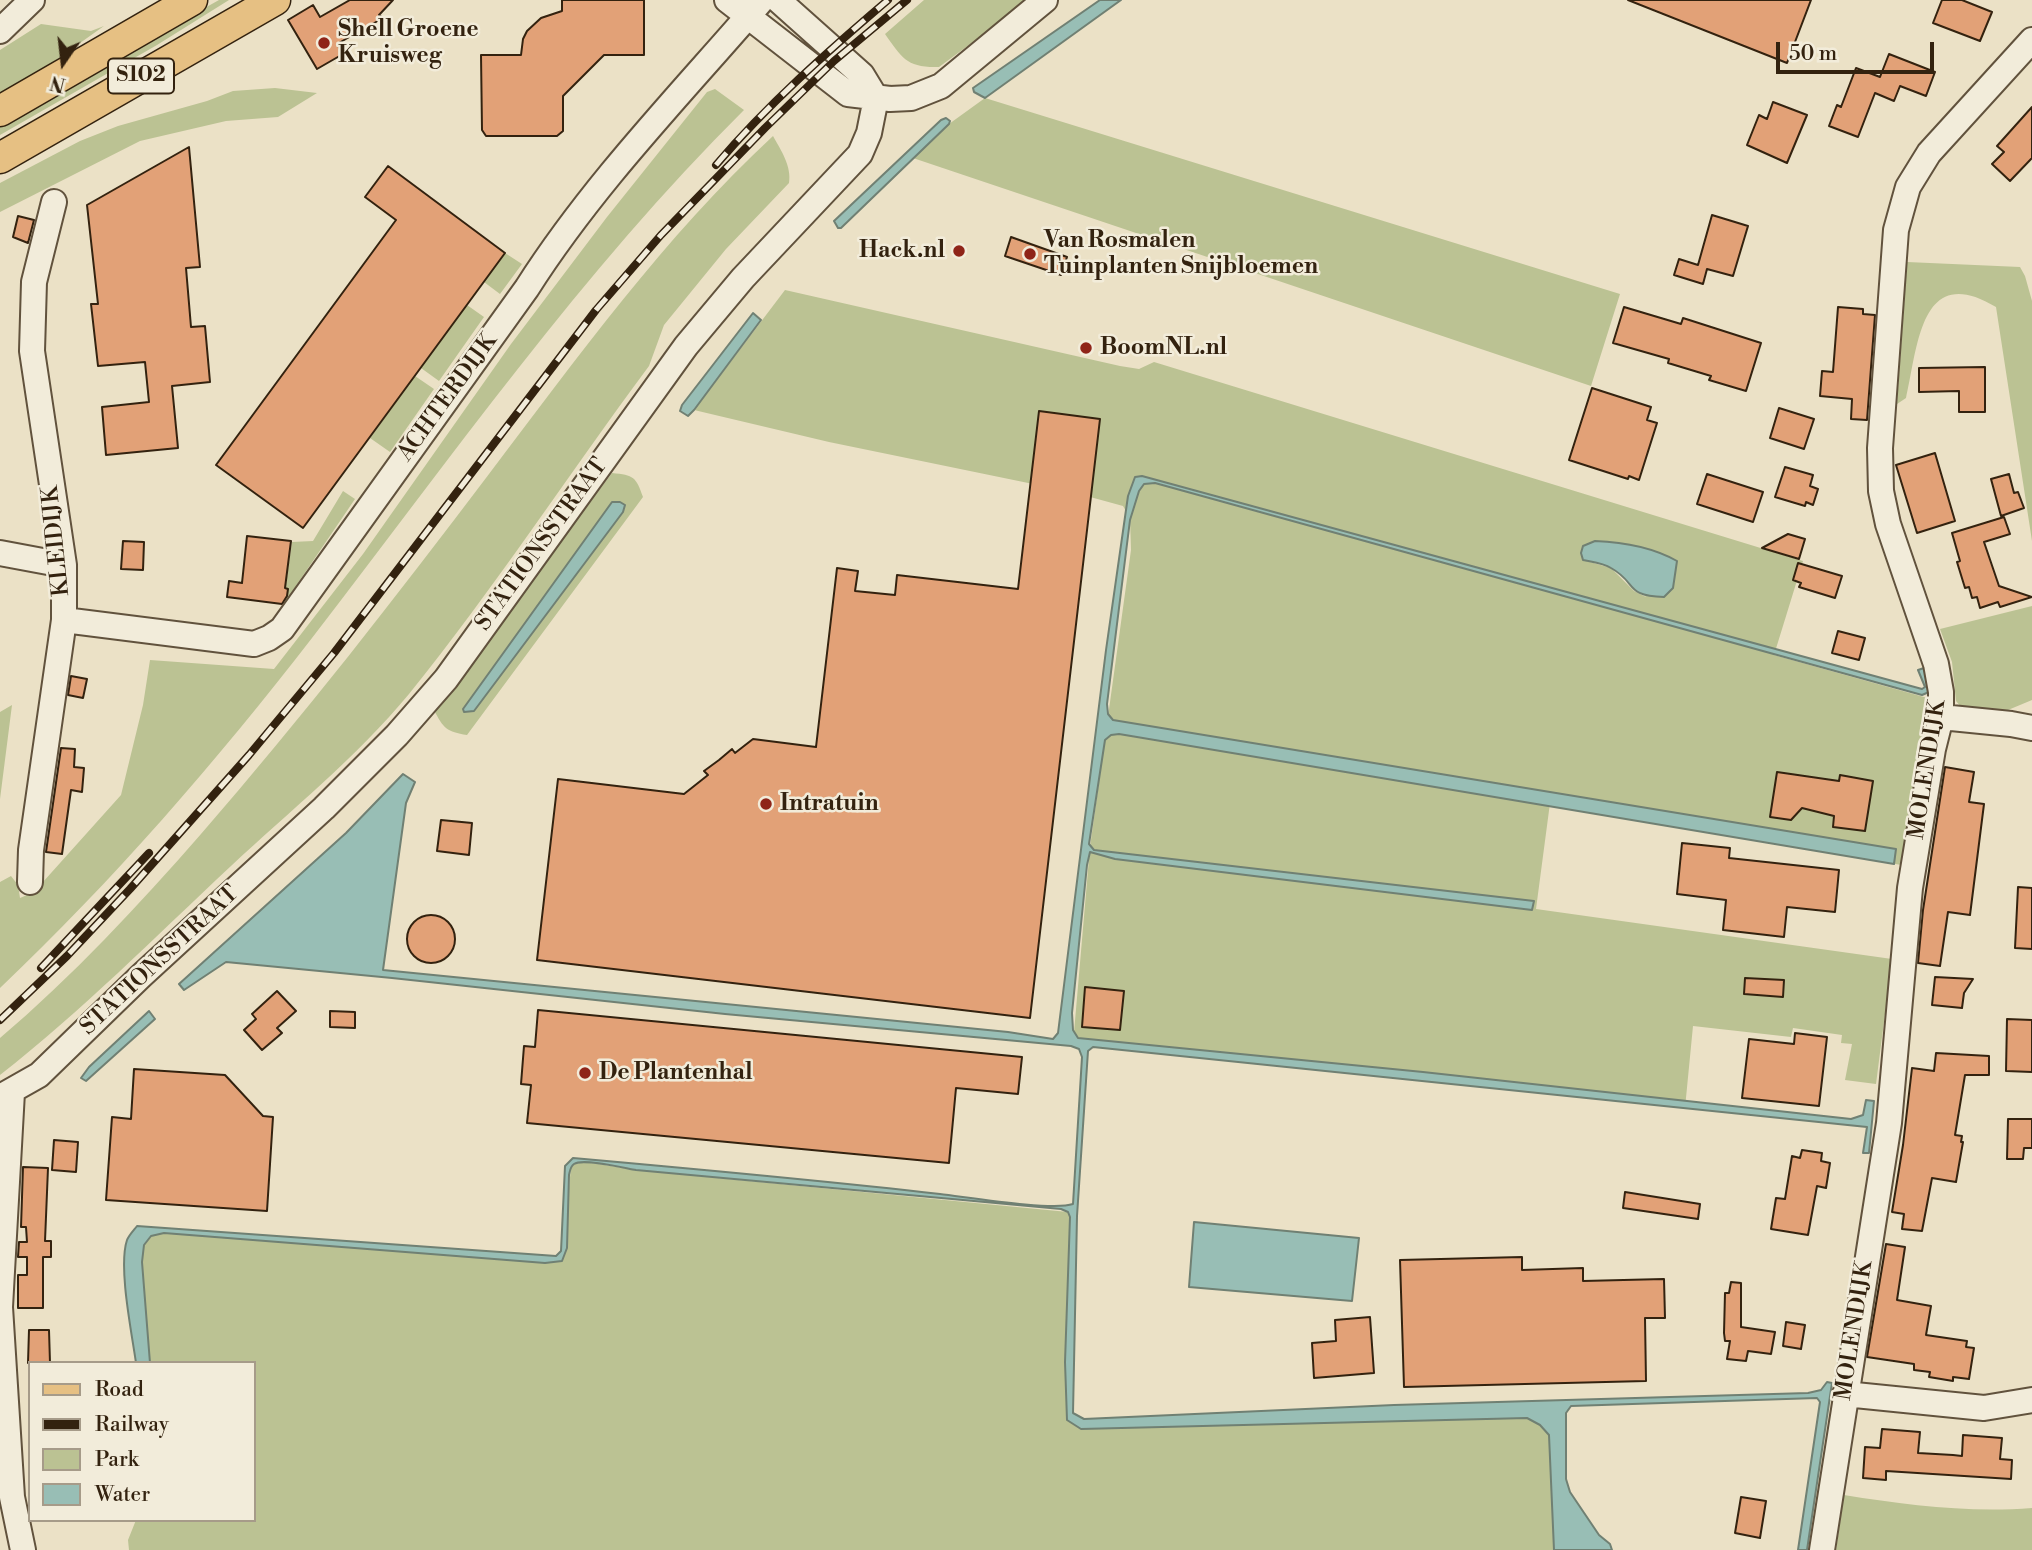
<!DOCTYPE html>
<html>
<head>
<meta charset="utf-8">
<style>
	body { margin:0 }
	#map { position:relative; width:2032px; height:1550px; overflow:hidden; background:#ebe1c6; font-family:"Libre Bodoni",serif }
	canvas { display:block }
	.legend { position:absolute; left:28px; top:1361px; width:228px; height:161px; box-sizing:border-box; background:#f2ecda; border:2px solid #a69b89; margin:0; padding:9px 12px; list-style:none; font-size:21px; color:#33220f }
	.legend li { display:flex; align-items:center; gap:14px; height:35px }
	.legend b { width:35px; border:2px solid #a69b89 }
	.north { position:absolute; left:28px; top:28px; width:70px; height:70px; -webkit-text-stroke:5px #f2ecda; paint-order:stroke; rotate:194deg; font-size:19px; font-weight:700; line-height:28px; text-align:center; color:#33220f }
	.north::after { content:''; display:block; margin:auto; width:24px; height:32px; background:#33220f; clip-path:polygon(50% 0,100% 100%,50% 72%,0 100%) }
	.scale { position:absolute; left:1776px; top:42px; width:158px; height:32px; box-sizing:border-box; border:4px solid #33220f; border-top:0; padding-left:9px; font-size:21px; line-height:24px; white-space:nowrap; color:#33220f; -webkit-text-stroke:5px #f2ecda; paint-order:stroke }
</style>
</head>
<body>
<div id="map">
<canvas width="2032" height="1550"></canvas>
<ul class="legend">
<li><b style="height:9px;background:#e6c083"></b>Road</li>
<li><b style="height:9px;background:#33220f"></b>Railway</li>
<li><b style="height:19px;background:#bbc293"></b>Park</li>
<li><b style="height:19px;background:#98beb5"></b>Water</li>
</ul>
<div class="north">N</div>
<div class="scale">50 m</div>
</div>
<script>
const g = document.querySelector('canvas').getContext('2d');
g.lineJoin = 'round';
function fill(path, color) { g.fillStyle = color; g.fill(path, 'evenodd'); }
function strokePath(path, color, width, dash) { g.strokeStyle = color; g.lineWidth = width; g.lineCap = dash ? 'butt' : 'round'; g.setLineDash(dash || []); g.stroke(path); }
function write(font, color, halo, rows, align = 'center') {
  g.font = font + ' "Libre Bodoni",serif'; g.lineWidth = 5; g.setLineDash([]); g.textBaseline = 'middle'; g.strokeStyle = halo; g.fillStyle = color; for (const [text, x, y, turn = 0] of rows) {
    g.save(); g.translate(x, y); g.rotate((+turn || 0) * Math.PI / 180); g.textAlign = isNaN(turn) ? turn : align; if (halo) g.strokeText(text, 0, 0); g.fillText(text, 0, 0); g.restore();
  }
}
const green = new Path2D(`
	M219,0h10l-72,45 -157,90v-12z
	M924,0h106l-91,67c-32,1 -37,-9 -54,-33z
	M41,24l50,7 13,-5 -72,51 -32,18v-45z
	M275,88l42,5 -39,24 -52,4 -86,20 -140,71v-29l80,-42 38,-15 89,-25 26,-10z
	M715,89l29,21c-162,161 -293,348 -432,528 -96,124 -199,243 -312,350v-106l11,-6 7,9 2,13 14,-6 87,-97 22,-90 7,-45 124,9 89,-115 148,-210 96,-127 100,-125z
	M985,98l635,196 -29,92 -678,-228 36,-34z
	M773,136c8,14 19,31 16,47l-63,66 -62,76 -15,41c-81,109 -155,223 -240,328 -53,64 -118,116 -178,172 -76,71 -149,145 -231,209v-37c73,-62 138,-132 201,-204 101,-116 195,-237 288,-360 89,-117 175,-237 284,-338z
	M505,253l17,11 -22,30 -16,-12z
	M1907,262l113,5 5,9 7,25v240l-36,-234c-76,-46 -78,40 -90,91l-9,6z
	M785,290l335,76 19,3 15,-7 649,199 -29,94 157,44v14l-24,153 -357,-63 -14,106 356,50 -16,125 -31,-4 7,-36 -11,-1 1,-8 -49,-7 -2,9 -98,-11 -8,82 -612,-64 17,-197 41,-297 -1,-32 -7,-12 -51,-14 -243,-50 -135,-32zM1595,541l51,56 -12,-6 -23,-23 -28,-8 4,-15z
	M467,305l17,12 -45,64 -18,-13z
	M415,376l19,13 -44,63 -20,-14z
	M612,473c22,2 24,4 31,24l-176,238c-20,-3 -24,-7 -33,-25z
	M343,491l12,8 -72,106 9,-63 21,-1z
	M2032,606v94l-24,10 -46,-2 -6,-7 -4,-39 -12,-33z
	M12,705l-12,94v-87z
	M586,1162l50,8 432,42 2,5 -3,202 14,10 446,-11 13,7 9,9 5,116h-1425l-1,-10 8,-20h118v-157h-104l-8,-101 2,-17 7,-9 13,-3 381,30 17,-2 9,-94 4,-3z
	M1844,1495c62,10 125,18 188,13v42h-196z`);
const water = new Path2D(`
	M1100,0h21l-136,98 -11,-6 -1,-4z
	M946,118l4,3 -1,3 -108,104h-3l-4,-7 107,-101z
	M753,313l8,7 -67,90 -6,6 -8,-5 2,-6z
	M1142,476l780,213 3,-2 -7,-17 6,-2 6,18 -1,6 -7,3 -767,-212 -11,1 -5,7 -9,29 -23,184 1,10 5,6 783,129 -2,15 -775,-130 -8,1 -6,5 -16,104 5,6 440,51 -2,9 -417,-51 -25,-7 -3,13 -15,148 1,17 5,8 345,34 428,47 12,-4 3,-15 8,1 -5,52h-6l4,-26 -774,-80 -5,4 -11,165 -4,197 11,6 310,-14 414,-12 13,-3 6,-8 5,1 -25,167h-9l22,-148 -3,-4 -246,8 -5,7v66l4,13 29,43 11,9 2,6h-58l-5,-115 -9,-10 -13,-7 -446,11 -14,-9 -2,-58 5,-145 -2,-5 -7,-3 -425,-39c-12,-2 -53,-12 -62,-6 -4,3 -4,7 -5,11l-2,73 -5,13 -17,2 -381,-30 -13,3 -7,9 -2,17 8,101h-14c-4,-29 -18,-96 -9,-123 2,-5 6,-9 10,-14l419,30 5,-5 4,-85 8,-8c123,11 245,22 367,36 27,3 112,17 133,10l9,-147 -3,-8 -8,-3 -346,-32 -333,-36 -166,-16 -42,28 -5,-6 167,-151 57,-59 12,8 -9,21 -23,167 625,62 45,7 5,-6 48,-383 22,-154 7,-19z
	M612,502h8l5,3 -2,7 -149,199 -10,1 -1,-3z
	M1595,541c27,1 57,6 82,20l-4,27 -9,9c-40,-1 -26,-14 -53,-29 -8,-5 -19,-6 -28,-8l-2,-7 2,-7z
	M149,1011l6,8 -69,62 -5,-3 8,-11z
	M1194,1222l165,16 -7,63 -163,-14z`);
const building = new Path2D(`
	M350,0h43l-14,15 4,3 -46,26 6,10 -26,15 -29,-49 25,-15 7,12z
	M562,0h82v55h-40l-41,41v35l-6,5h-71l-4,-6 -1,-75h40l2,-16 4,-8 14,-13 21,-7z
	M1628,0h183l-24,63z
	M1942,0h20l30,12 -12,29 -47,-18z
	M1889,54l46,18 -9,24 -26,-10 -6,15 -19,-8 -17,44 -29,-11 8,-21 4,2 15,-39 24,9z
	M1773,102l34,13 -20,48 -40,-18 12,-30 8,4z
	M2032,107v51l-22,23 -18,-17 12,-12 -7,-6z
	M189,147l11,120 -14,1 5,59 14,-1 5,56 -38,4 6,62 -72,7 -4,-48 47,-5 -4,-40 -47,4 -7,-62h7l-11,-99z
	M388,166l117,87 -202,275 -87,-63 180,-245 -31,-23z
	M1712,215l36,11 -15,50 -26,-7 -4,15 -29,-9 5,-16 19,6z
	M18,216l16,4 -6,23 -15,-6z
	M1011,237l56,20 -6,18 -56,-19z
	M1624,307l57,17 2,-6 78,25 -15,48 -37,-11 2,-4 -43,-13 1,-4 -56,-16z
	M1838,307l25,2v5l12,1 -8,105 -16,-1 1,-20 -32,-3 2,-25 11,1z
	M1985,367v45h-26v-21l-40,1v-24z
	M1592,388l59,19 -4,13 10,3 -18,57 -10,-4 -1,3 -59,-19z
	M1779,408l35,11 -10,30 -34,-11z
	M1039,411l61,8 -70,599 -493,-58 21,-181 126,15 24,-19 -4,-4 15,-11 13,-11 3,4 18,-14 63,8 21,-179 21,3 -3,20 40,4 2,-20 121,14z
	M1935,453l20,68 -38,12 -21,-68z
	M1785,467l28,8 -3,11 8,3 -5,16 -7,-3 -1,4 -30,-9z
	M1707,474l56,18 -10,30 -56,-18z
	M2009,474l5,19 4,-1 6,16 -23,8 -10,-37z
	M2004,517l6,17 -26,8 15,44 33,11 -32,10 -2,-5 -18,6 -3,-11 -5,1 -3,-11 -4,1 -8,-26 3,-1 -8,-28z
	M1788,534l17,5 -6,20 -37,-11z
	M247,536l44,5 -6,47 3,1 -1,7 -5,8 -55,-7 2,-16 13,2z
	M123,541l21,1 -1,28 -22,-1z
	M1798,563l44,13 -7,22 -36,-11 2,-4 -8,-3z
	M1838,631l27,7 -6,22 -27,-7z
	M71,676l16,3 -4,19 -15,-3z
	M61,748l14,1 -1,18 10,1 -2,24 -11,-2 -9,64 -16,-2z
	M1945,767l29,5 -5,30 15,2 -14,111 -22,-3 -8,54 -22,-3 5,-53z
	M1777,772l62,9 1,-6 33,6 -8,50 -32,-4 1,-11 -32,-8 -11,12 -21,-3z
	M441,820l31,3 -3,32 -32,-4z
	M1682,843l48,5 -1,10 110,12 -4,42 -48,-5 -3,30 -61,-7 3,-30 -49,-6z
	M2018,887l14,1v61l-17,-1z
	M407 939a24 24 0 1 1 48 0a24 24 0 1 1-48 0Z
	M1935,977l38,2 -9,14 -2,15 -30,-3z
	M1745,978l39,2 -1,17 -39,-3z
	M1085,987l39,4 -4,39 -38,-3z
	M277,991l19,20 -19,17 5,5 -20,17 -18,-20 12,-11 -4,-5z
	M538,1010l484,47 -4,37 -62,-6 -7,75 -422,-40 4,-38 -10,-1 3,-38 11,1z
	M330,1011l25,1v16l-25,-1z
	M2007,1019l25,1v52l-26,-1z
	M1795,1033l32,4 -8,69 -77,-8 7,-59 45,5z
	M1936,1053l53,3v19h-24l-10,60 7,1 -1,6h2l-7,40 -24,-4 -10,53 -20,-2 2,-15 -12,-2 11,-67 9,-77 22,3z
	M134,1069l91,6 38,41 10,1 -6,94 -161,-11 6,-83 19,2z
	M2008,1119h24v29h-8l-1,11h-16z
	M54,1140l24,2 -2,30 -24,-2z
	M1802,1150l20,3 -1,8 9,2 -4,25 -9,-2 -9,49 -37,-6 5,-31 9,1 7,-43 8,2z
	M23,1167l25,1 -3,73h6v16h-8v51h-25v-33h9v-18h-9l1,-15h8l-1,-15h-5z
	M1625,1192l75,12 -2,15 -75,-11z
	M1886,1244l19,3 -8,53 34,6 -5,29 41,6 -1,6 8,1 -5,31 -16,-2v4l-24,-4 1,-5 -16,-2v-6l-47,-7z
	M1522,1257v13l61,-2v13l81,-2 1,39h-20l1,63 -242,6 -4,-127z
	M1731,1282l10,1v44l34,5 -4,22 -23,-3 -2,10 -19,-2 3,-18h-5l-1,-8 1,-40h4z
	M1370,1317l4,56 -60,5 -2,-35 24,-2 -1,-21z
	M1786,1322l19,3 -4,24 -18,-3z
	M29,1330h20l1,33h-22z
	M1882,1429l38,3 -2,21 35,2 9,1 1,-21 39,3 -2,21 12,1 -1,19 -125,-8v9l-23,-2 2,-31 15,1z
	M1741,1497l25,4 -6,37 -25,-5z`);
const minor = new Path2D(`
	M727,0l121,94 42,5 21,-1 30,-12 104,-86
	M778,0l84,75 14,23
	M0,31l32,-31
	M0,553l64,12
	M64,620l190,24 15,-6 13,-9 245,-341c67,-105 154,-194 235,-288
	M1941,717l70,7 21,4
	M30,882l1,-32 33,-230v-55l-32,-214 2,-69 20,-80
	M12,1092l-12,215 12,190 11,53
	M0,1097l39,-22 102,-99 183,-168 73,-73 49,-56 240,-333 57,-68 117,-124 9,-21 7,-35
	M1845,1394l139,14 48,-8
	M1822,1550l67,-427 21,-235 23,-139 8,-32v-25l-5,-28 -48,-140 -7,-33 -1,-43 16,-218 12,-43 21,-34 103,-113`);
const major = new Path2D(`
	M0,111l192,-111
	M0,158l275,-158`);
const rail = new Path2D(`
	M716,165c52,-61 111,-113 172,-165
	M41,968l108,-115
	M0,1020l67,-64 63,-67 119,-134 85,-102 262,-343 65,-75 104,-107 69,-67 73,-61`);
const markers = [
	[324,43,7,"#8f2418"],
	[959,251,7,"#8f2418"],
	[1030,254,7,"#8f2418"],
	[1086,348,7,"#8f2418"],
	[766,804,7,"#8f2418"],
	[585,1073,7,"#8f2418"]
];
const shields = [
	[141,76,66]
];
const shieldNames = [
	["S102",141,76]
];
const poiNames = [
	["Shell Groene",338,30],
	["Kruisweg",338,56],
	["Van Rosmalen",1044,241],
	["Tuinplanten Snijbloemen",1044,267],
	["Hack.nl",945,251,"right"],
	["BoomNL.nl",1100,348],
	["Intratuin",780,804],
	["De Plantenhal",599,1073]
];
const streetNames = [
	["ACHTERDIJK",448,398,-54],
	["KLEIDIJK",57,541,-96],
	["STATIONSSTRAAT",542,545,-54],
	["MOLENDIJK",1928,770,-81],
	["STATIONSSTRAAT",160,961,-43],
	["MOLENDIJK",1855,1331,-81]
];
fill(green, '#bbc293');
fill(water, '#98beb5');
strokePath(water, '#708073', 2);
fill(building, '#e2a177');
strokePath(building, '#33220f', 2);
strokePath(minor, '#61523d', 28);
strokePath(major, '#33220f', 33);
strokePath(minor, '#f2ecda', 24);
strokePath(major, '#e6c083', 30);
strokePath(rail, '#33220f', 8);
strokePath(rail, '#f2ecda', 5, [16]);
for (const [x, y, r, color] of markers) { const dot = new Path2D(); dot.arc(x, y, r, 0, 2 * Math.PI); g.fillStyle = color; g.fill(dot); strokePath(dot, '#f2ecda', 2.5); }
for (const [x, y, w] of shields) { const box = new Path2D(); box.roundRect(x - w / 2, y - 17.5, w, 35, 5); g.fillStyle = '#f2ecda'; g.fill(box); strokePath(box, '#33220f', 2); }
write('bold 21px', '#33220f', null, shieldNames);
write('bold 23px', '#33220f', '#f2ecda', poiNames, 'left');
write('23px', '#33220f', '#f2ecda', streetNames);
</script>
</body>
</html>
